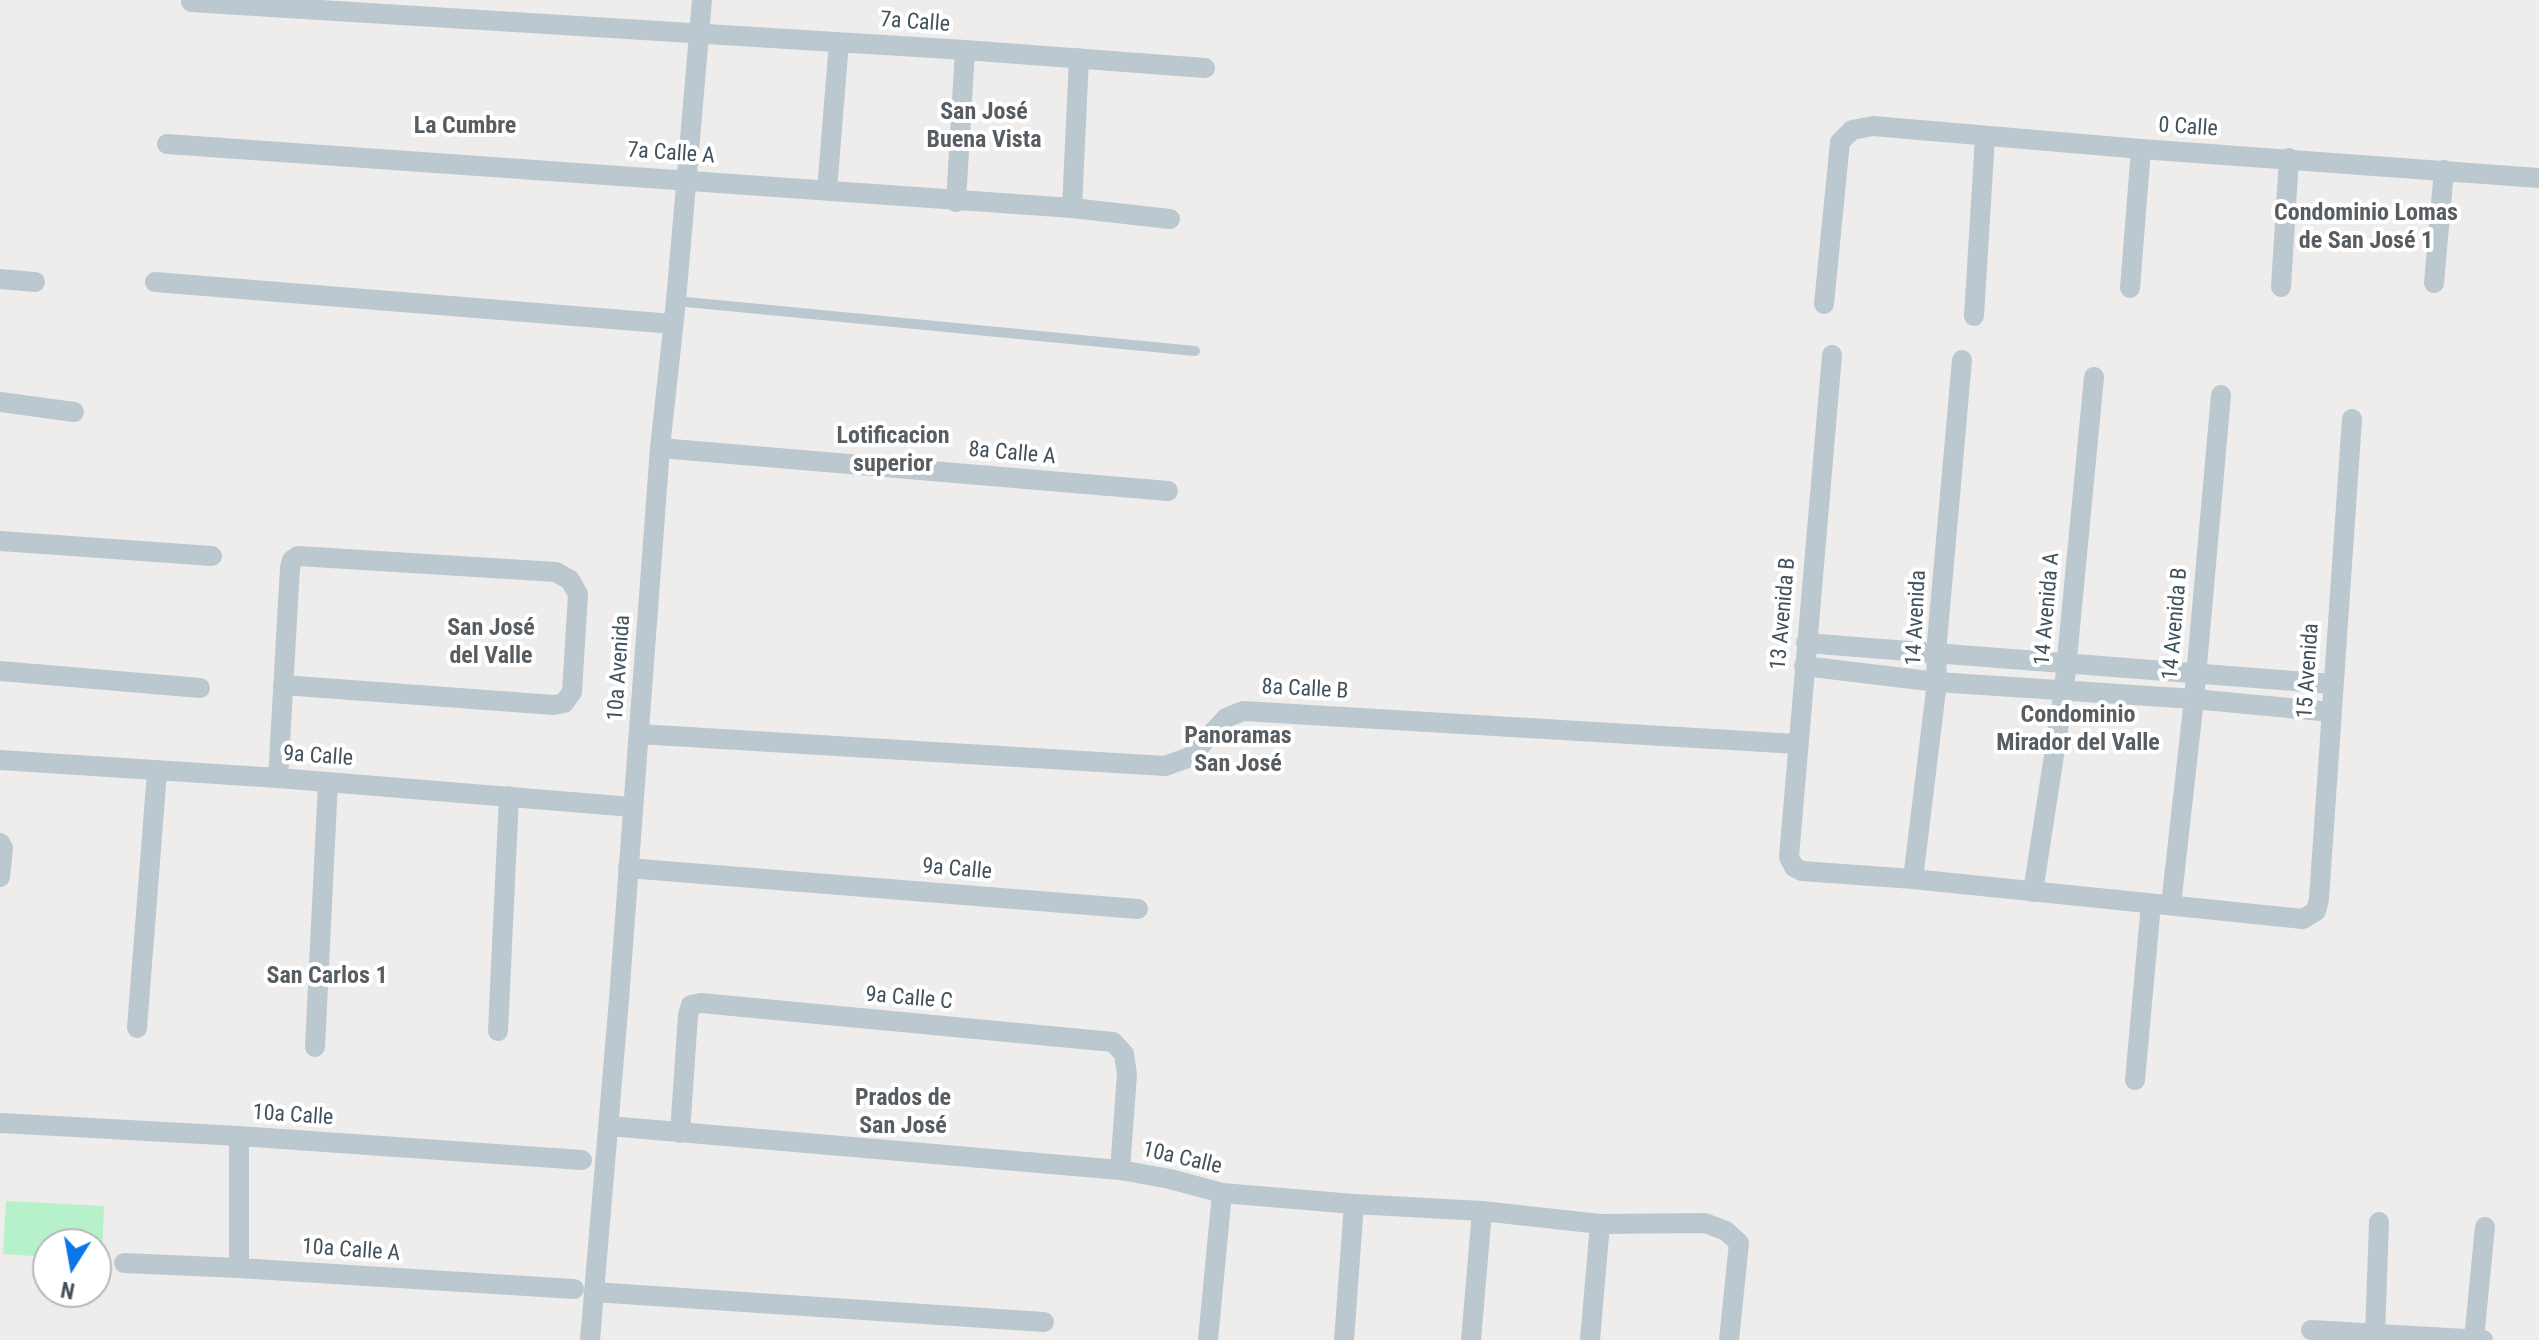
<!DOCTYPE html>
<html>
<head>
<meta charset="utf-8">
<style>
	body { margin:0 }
	#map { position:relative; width:2539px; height:1340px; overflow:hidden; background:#efecec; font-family:"Roboto Condensed",sans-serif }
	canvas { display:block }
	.north { position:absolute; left:32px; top:1228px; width:80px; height:80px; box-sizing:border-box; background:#fff; border:2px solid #b4b9bd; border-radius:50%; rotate:191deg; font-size:22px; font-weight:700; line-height:32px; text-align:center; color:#43515b }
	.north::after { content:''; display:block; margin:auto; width:28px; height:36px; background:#0c76e9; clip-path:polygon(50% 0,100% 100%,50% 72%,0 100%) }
</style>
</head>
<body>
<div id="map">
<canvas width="2539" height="1340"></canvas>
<div class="north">N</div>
</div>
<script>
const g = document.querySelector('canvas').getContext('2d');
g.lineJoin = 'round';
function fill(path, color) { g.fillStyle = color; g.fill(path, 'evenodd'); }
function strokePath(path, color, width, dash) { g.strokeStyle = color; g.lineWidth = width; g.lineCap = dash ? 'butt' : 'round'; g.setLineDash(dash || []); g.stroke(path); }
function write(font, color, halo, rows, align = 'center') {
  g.font = font + ' "Roboto Condensed",sans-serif'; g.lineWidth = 8; g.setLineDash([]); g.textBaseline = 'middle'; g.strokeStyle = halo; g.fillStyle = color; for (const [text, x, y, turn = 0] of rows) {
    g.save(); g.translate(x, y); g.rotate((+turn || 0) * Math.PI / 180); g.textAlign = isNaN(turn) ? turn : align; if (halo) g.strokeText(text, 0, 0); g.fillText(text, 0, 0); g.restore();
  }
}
const green = new Path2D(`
	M6,1201l98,5 -2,54 -6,-1v-15h-48v13l-45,-3z`);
const service = new Path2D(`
	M676,301l519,50`);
const minor = new Path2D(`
	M191,2l774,48 240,18
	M167,144l905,64 98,11
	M827,190l12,-148
	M956,202l9,-152
	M1072,208l7,-150
	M0,279l35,3
	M155,282l518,42
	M2434,283l10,-113
	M2281,287l8,-129
	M2130,288l11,-139
	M1824,304l16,-162 12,-12 21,-4 268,23 398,29
	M1974,316l11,-179
	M1832,355l-43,502 5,10 8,4 111,8 390,40 13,-8 3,-12 33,-480
	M0,402l74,10
	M660,448l508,43
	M0,541l212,15
	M1806,643l526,41
	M1804,666l133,16 257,17 137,13
	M0,671l200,17
	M639,734l526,32 25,-9 36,-39 17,-7 554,33
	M0,760l278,18 354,29
	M278,778l12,-210 2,-8 6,-4 258,16 14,8 8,14 -6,98 -8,11 -10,2 -271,-20
	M0,843l3,5 -3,29
	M628,868l510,41
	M1913,879l24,-197 -1,-29 26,-293
	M2033,892l31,-202 30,-313
	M2171,905l23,-206 27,-304
	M137,1028l20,-256
	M498,1031l11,-235
	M315,1047l13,-265
	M2135,1080l16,-176
	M0,1123l239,13 343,24
	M609,1126l511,44 50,9 52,14 132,11 128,7 118,13 105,-1 21,8 13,12 -10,97
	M680,1133l8,-118 3,-10 10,-2 412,39 11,12 3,20 -7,96
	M124,1263l115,5 335,21
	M239,1268v-132
	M594,1292l450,30
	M2311,1330l172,10
	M2375,1335l4,-113
	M2474,1339l11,-112
	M590,1340l29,-341 41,-551 16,-147 26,-301
	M1208,1340l14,-147
	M1344,1340l10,-136
	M1471,1340l11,-129
	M1590,1340l10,-116`);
const streetNames = [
	["7a Calle",915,23,4],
	["0 Calle",2188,128,4],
	["7a Calle A",671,154,4],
	["8a Calle A",1012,454,5],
	["14 Avenida A",2048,609,-85],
	["13 Avenida B",1784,614,-85],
	["14 Avenida",1917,618,-87],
	["14 Avenida B",2176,624,-85],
	["10a Avenida",620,668,-86],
	["15 Avenida",2309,671,-86],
	["8a Calle B",1305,690,3],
	["9a Calle",318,757,4],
	["9a Calle",957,870,5],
	["9a Calle C",909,999,5],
	["10a Calle",293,1116,4],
	["10a Calle",1182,1159,13],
	["10a Calle A",351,1251,4]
];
const neighbourhoodNames = [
	["San José",984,113],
	["Buena Vista",984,141],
	["La Cumbre",465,127],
	["Condominio Lomas",2366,214],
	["de San José 1",2366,242],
	["Lotificacion",893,437],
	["superior",893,465],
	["San José",491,629],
	["del Valle",491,657],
	["Condominio",2078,716],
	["Mirador del Valle",2078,744],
	["Panoramas",1238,737],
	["San José",1238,765],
	["San Carlos 1",327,977],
	["Prados de",903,1099],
	["San José",903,1127]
];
fill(green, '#b6f1ca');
strokePath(service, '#bbc8d0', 10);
strokePath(minor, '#bbc8d0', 20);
write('22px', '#43515b', '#fff', streetNames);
write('bold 24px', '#585d62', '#fff', neighbourhoodNames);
</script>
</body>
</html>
